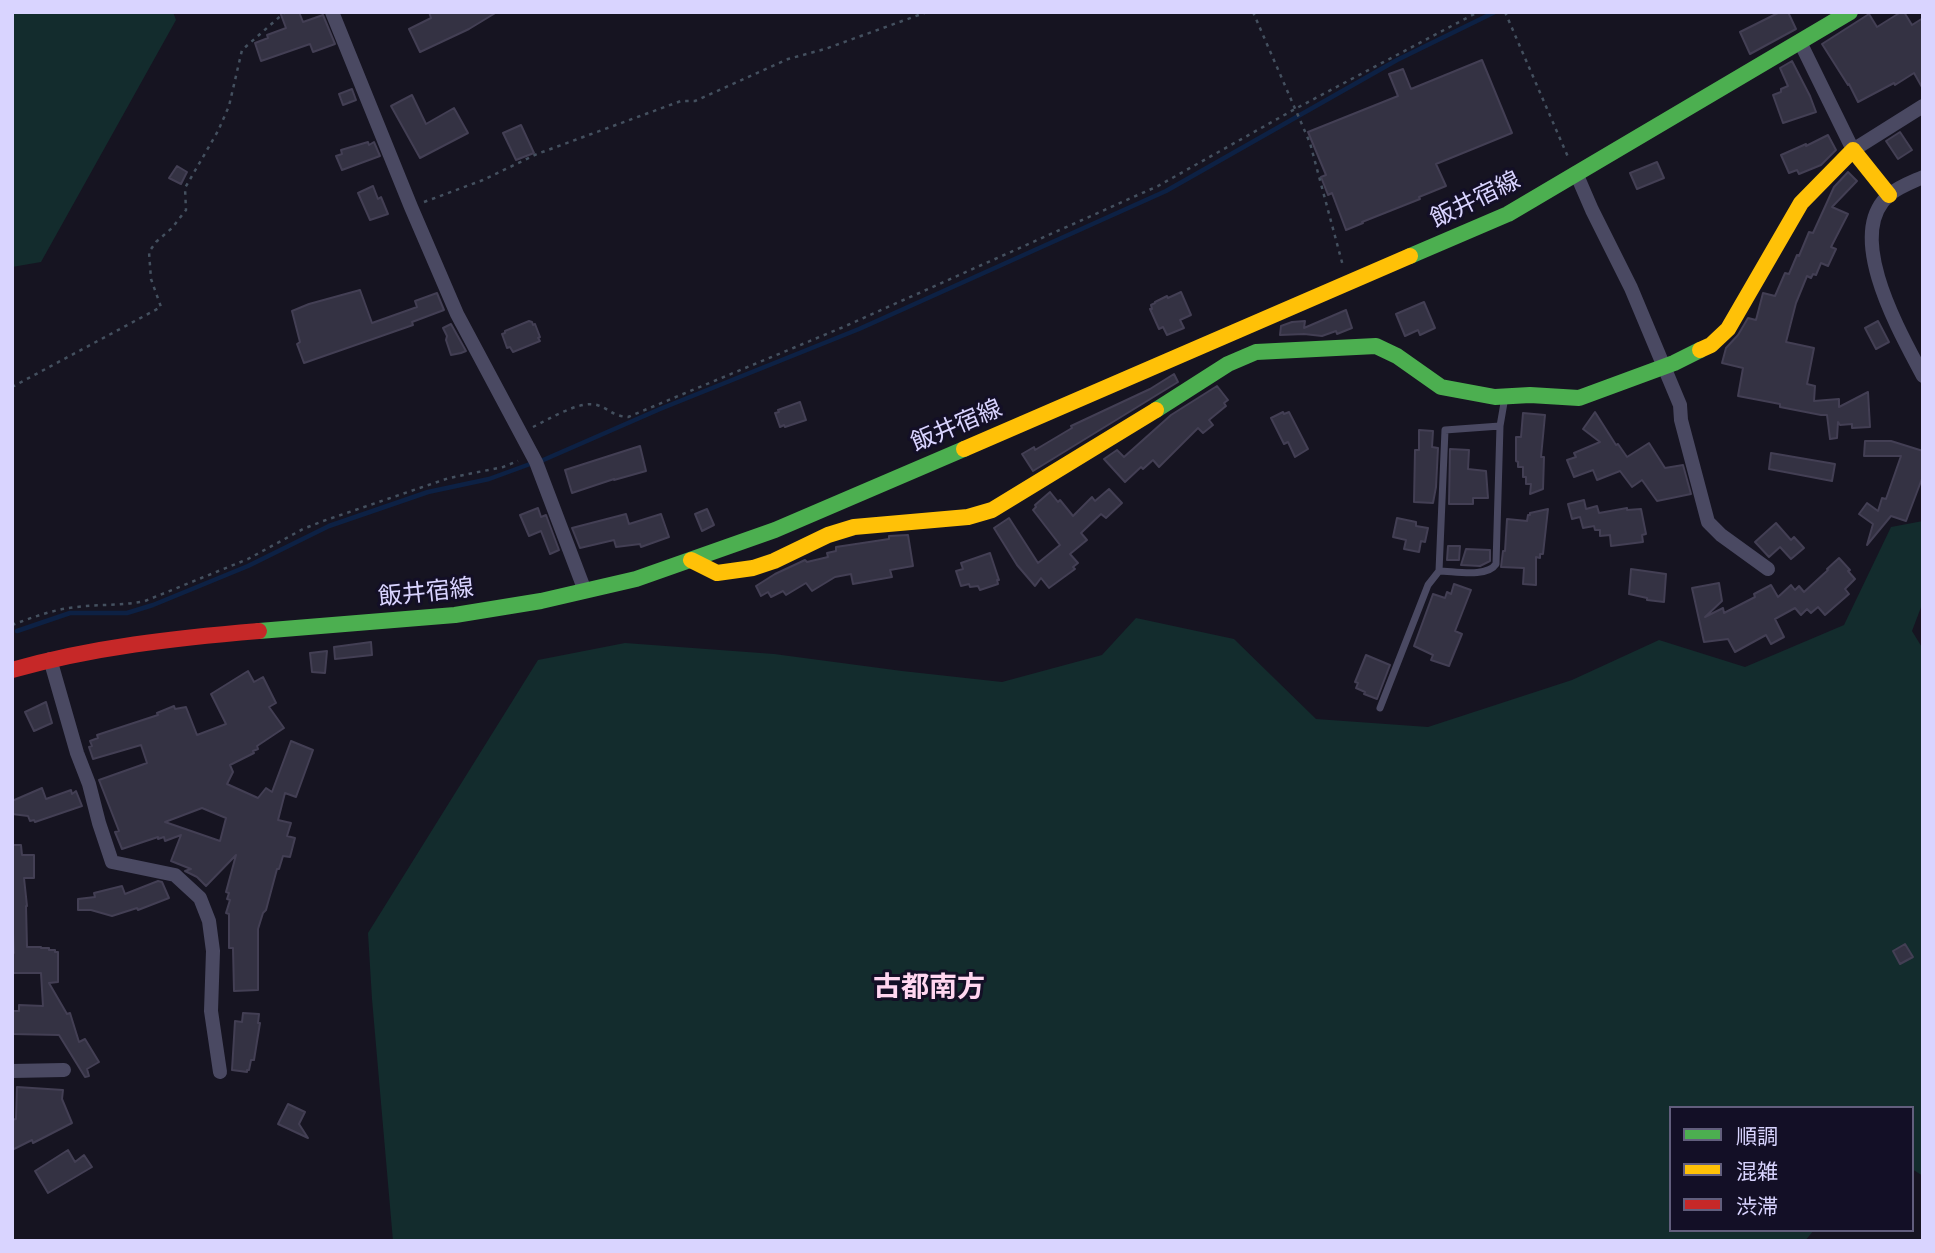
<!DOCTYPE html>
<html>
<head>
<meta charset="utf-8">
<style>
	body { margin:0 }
	#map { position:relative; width:1935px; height:1253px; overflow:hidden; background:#161421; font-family:"Sofia Sans Condensed","Noto Sans JP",sans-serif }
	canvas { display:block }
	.frame { position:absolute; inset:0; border:14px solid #d9d4ff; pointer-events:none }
	.legend { position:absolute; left:1669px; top:1106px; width:245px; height:126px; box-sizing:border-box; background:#130f26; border:2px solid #625e7d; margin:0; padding:9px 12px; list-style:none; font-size:21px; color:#d9d4ff }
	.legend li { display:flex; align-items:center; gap:14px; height:35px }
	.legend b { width:35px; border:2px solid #625e7d }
</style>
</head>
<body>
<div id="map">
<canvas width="1935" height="1253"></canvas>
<div class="frame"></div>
<ul class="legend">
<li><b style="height:9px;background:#4caf50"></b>順調</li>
<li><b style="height:9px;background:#ffc107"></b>混雑</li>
<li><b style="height:9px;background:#c62828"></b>渋滞</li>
</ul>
</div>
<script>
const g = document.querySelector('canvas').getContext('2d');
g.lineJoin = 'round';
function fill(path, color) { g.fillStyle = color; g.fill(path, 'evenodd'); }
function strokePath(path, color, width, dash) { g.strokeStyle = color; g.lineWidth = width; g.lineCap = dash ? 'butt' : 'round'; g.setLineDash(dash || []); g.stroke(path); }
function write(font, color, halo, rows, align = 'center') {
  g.font = font + ' "Sofia Sans Condensed","Noto Sans JP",sans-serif'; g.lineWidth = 6; g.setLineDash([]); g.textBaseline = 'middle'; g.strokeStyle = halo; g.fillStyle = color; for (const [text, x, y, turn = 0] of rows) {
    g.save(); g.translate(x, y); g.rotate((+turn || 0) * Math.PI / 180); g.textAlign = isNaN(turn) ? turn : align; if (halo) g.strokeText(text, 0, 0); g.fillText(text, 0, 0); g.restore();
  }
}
const green = new Path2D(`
	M12,12h161l3,8 -135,242 -29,5z
	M1923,521v81l-11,29 11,18v527l-11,-7v-61h-241v122h143l-9,11h-1412l-21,-242 -4,-66 170,-273 87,-17 149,11 128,17 100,11 100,-27 34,-37 98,21 82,80 112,8 144,-47 87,-40 86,27 99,-42 47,-98z`);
const stream = new Path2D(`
	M541,461l119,-52 199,-80 307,-138 231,-131 98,-48
	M17,631l53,-18h57l26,-8 95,-39 81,-40 99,-34 61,-13 41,-15`);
const building = new Path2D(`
	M280,12h19l4,10 20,-7 12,29 -22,8 -3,-8 -49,17 -6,-18 13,-5 -1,-3 19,-7z
	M429,12h68l-28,17 -49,23 -11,-23 22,-11z
	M1780,12h8l8,17 -46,25 -10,-22z
	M1901,12h3l8,13 11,-7v71l-9,-16 -19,12 -1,-2 -36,19 -9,-18 -1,1 -26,-41 47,-30 8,13z
	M1482,60l30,73 -76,31 10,22 -27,11 1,2 -58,23 1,1 -17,7 -14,-37 -4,2 -7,-18 5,-2 -18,-43 90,-36 -9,-22 14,-5 8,20z
	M1792,61l18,35 6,16 -33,11 -10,-28 8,-3v-3l7,-3 -8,-18z
	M352,89l4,11 -13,5 -4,-11z
	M412,95l14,29 28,-16 14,25 -48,25 -29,-52z
	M521,125l13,28 -18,7 -13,-27z
	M1900,132l12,18 -14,9 -12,-18z
	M1828,135l8,15 -15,15 -22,9 -2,-4 -8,3 -8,-18 25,-11v2z
	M368,142l1,3 5,-3 6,14 -38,14 -6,-14 6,-2 -1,-4z
	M1657,162l7,16 -27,11 -7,-16z
	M177,166l10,6 -6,12 -12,-6z
	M1848,172l9,9 -25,26 16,7 -17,33 5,2 -8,17 -7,-3 -5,12 -3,-1 -2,4 -4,-2 -11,27 -10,39 28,6 -7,36 8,2 -1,15 25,-2v8l29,-15 2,35 -18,1v-4l-12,1 -2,-3 -1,16 -7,1 -3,-24h-6l-41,-8v-3l-42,-8 5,-28 -21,-5 4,-15 12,-13 10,-17 8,2 7,-27 12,3 10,-23 4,1 8,-19 2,1 10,-24 4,1 21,-46z
	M373,186l5,13 3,-2 7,17 -18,6 -12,-27z
	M360,290l12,33 45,-16 -2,-6 22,-8 7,17 -32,12 1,3 -109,38 -7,-19 3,-2 -8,-31 17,-7z
	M1181,292l10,23 -11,5 4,8 -17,7 -4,-8 -4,2 -9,-20h2l-1,-4 4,-2v-1l12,-6 1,2z
	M1424,302l11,26 -15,7 -2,-5 -13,6 -9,-22z
	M1346,310l6,18 -15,6 -1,-3 -14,5 -18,-2 -24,1 1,-9 11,-4 13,-1 -1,7z
	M529,321l3,1 1,3 2,-1 5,13 -2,1 2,3 -27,11 -3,-5 -3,1 -5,-14 3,-1v-2z
	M1878,321l11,21 -13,7 -11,-21z
	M451,324l15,27 -5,2 -10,2 -5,-15 1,-4 -4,-8z
	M1174,374l4,8 -145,89 -11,-17 12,-7 1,3 37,-22 -1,-2 79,-37z
	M1217,386l11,14 -4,3 2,3 -17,14 4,5 -10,8 -5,-5 -39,39 -6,-7 -10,9 -2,-2 -16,15 -21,-23 13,-9 7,7 47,-42z
	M800,402l6,18 -21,7 -1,-2 -4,2 -5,-14 4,-1 -1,-2z
	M1283,412l1,2 5,-2 19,37 -13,8 -7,-15 -4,2 -13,-26z
	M1595,412l21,33 2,-1 9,13 22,-14 16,25 18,-3 8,29 -34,7 -15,-21 -10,7 -12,-16 -23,9 -4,-10 -19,7 -7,-17 9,-3 -2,-4 26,-11 -17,-13z
	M1523,413l22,2 -4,42h3l-1,32 -13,5 1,-10h-5v-7h-3v-10h-5v-5l-2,-1v-24h5z
	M1419,430l14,1 -1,16 6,1 -2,39 -3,16 -19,-1 1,-52h4z
	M1865,441h26l32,10v25l-17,45 -15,-5 -24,29 6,-21 -14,-10 8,-11 11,8 4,-13 4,1 15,-43h-37z
	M640,446l6,25 -32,9v-1l-42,14 -7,-23z
	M1450,449l19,1 -1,19 18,2 2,27h-15v6h-24z
	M1771,453l64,11 -3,17 -63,-12z
	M1109,489l13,14 -16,15 -5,-4 -20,19 6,7 -17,14 8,9 -5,4 2,2 -26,19 -8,-10 -6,8 -18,-21 -23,-37 15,-10 29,45 22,-18 -27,-35 3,-3 -1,-2 15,-13 8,10 2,-2 13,16 19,-19 3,4z
	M1584,500l2,9 11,-3 2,7 28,-5v2l14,-1 5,25 -4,1 1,7 -32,4 -1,-11 -10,1v-6h-5l-1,-4 -11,2 -3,-11 -8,2 -4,-15z
	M538,508l3,9 5,-2 13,35 -9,4 -9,-23 -12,5 -9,-21z
	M707,509l7,16 -12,6 -7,-17z
	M1548,509l-5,45h-3v4l-4,-1v28l-13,-1 1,-16 -23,-1 2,-16h2l2,-32 20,2 1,-6h2v-2z
	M626,514l3,10 32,-10 8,23 -28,10 -1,-3 -24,3 -2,-7 -34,8 -8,-20z
	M1397,518l19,4v4l12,2 -3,14 -4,-1 -2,11 -15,-3 2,-9 -13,-3z
	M1776,523l15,17 3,-3 10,11 -13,11 -11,-12 -11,10 -14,-15z
	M908,535l5,31 -23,4 2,7 -39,7 -2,-10 -16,3 -23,14 -6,-8 -20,12 -3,-4 -12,6 -3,-5 -7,4 -5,-10 19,-12 30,-14 2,2 21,-5 -1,-4 9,-2v-4l53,-8v-3z
	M1448,546h12l-1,14h-12z
	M1466,549l24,1v11l-10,5 -19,-1z
	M990,553l9,27h-2l1,4 -18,6 -2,-4 -8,1 -1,-3 -8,2 -5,-15 7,-2 -2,-6z
	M1839,558l11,12 -2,1 7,8 -10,10 4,5 -24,21 -7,-8 -7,6 -4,-4 -6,6 -6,-7 -20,11 9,18 -13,7 -5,-9 -31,17 -7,-13 -24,3 -12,-54 27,-5 3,18 -17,16 18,-9 1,5 31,-16 -1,-3 17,-9 7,12 13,-12 4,5 4,-4 5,6 24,-22 -1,-1z
	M1631,569l35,5 -2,28 -17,-2v-2l-18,-4z
	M1454,584l17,6 -16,41 7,3 -13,32 -18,-6 2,-5 -19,-9 19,-52 12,4 2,-6 4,2z
	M371,642l1,13 -37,4 -1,-12z
	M327,651l-2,22 -13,-1 -2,-19z
	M1366,655l24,10 -13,34 -13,-5 1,-2 -9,-4 2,-5 -3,-1z
	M248,671l6,11 9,-5 13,26 -7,4 15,21 -27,18 1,3 -5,2 1,2 -24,12 3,7 -6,12 31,14 8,-10 6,4 19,-51 22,9 -17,47 -11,-4 -7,27 13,3 -4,13 8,2 -5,19 -7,-1 -4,13h-2l-11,41 -3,3 -5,16v61l-24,1 -1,-43h-4v-34l-3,-1 4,-13 -3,-1 2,-6 -3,-1 10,-37 -30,31 -9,-9 -12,-6 6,-2 -20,-8 10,-26 -16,6 -1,-4 -6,2v-2l-36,12 -7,-17 4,-1 -20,-51 48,-17 -6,-18 -48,14 -4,-12 3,-1 -2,-5 8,-3 -1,-3 61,-20 -1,-2 17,-7 1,3 11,-2 11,28 29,-11 -15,-30zM202,808l24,10 -6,23 -55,-19z
	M46,702l6,21 -18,8 -9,-19z
	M42,788l4,11 25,-9 1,4 4,-3 6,15 -47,16 -1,-2 -4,1 -2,-5 -16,-2v-13z
	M12,845h9l1,10h12v23h-10l3,28h-1l1,41h14v1h8v2h6v2h3v30l-9,1 18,31 3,-1 9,29 6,-3 14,23 -12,7 2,7 -4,1 -26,-42 -47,-1v-23h7v-6l24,1 -2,-33h-29v-20h2l-2,-42z
	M158,881l4,1 7,16 -31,12 -1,-2 -25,8 -21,-6h-13v-11l17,-2 -1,-4 28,-7 3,8z
	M1905,944l8,13 -13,7 -7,-13z
	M243,1013l16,1 -1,9h2l-6,37h-3l-2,10h-2v2l-15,-2 3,-49 7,1z
	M17,1087l46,3 -1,9 10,24 -39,20 -1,-3 -20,10v-30l4,-1z
	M288,1104l17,8 -6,12 9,14 -30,-14z
	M68,1150l7,12 9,-7 8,12 -44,26 -13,-22z`);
const path = new Path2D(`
	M1253,12l57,131 33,123
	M1505,12l63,145
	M424,202l59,-22 54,-26 144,-53h14l93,-42 37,-10 102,-37
	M12,387l149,-80 -10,-28 -2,-27 7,-10 16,-14 14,-18 -1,-22 33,-57 11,-25 13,-56 43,-38
	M533,427c16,-8 47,-27 64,-22 13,4 15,11 31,12l213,-89 317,-142 137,-77 183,-97
	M12,625c21,-8 43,-16 65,-18 23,-3 45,-1 68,-6l103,-42 55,-30 20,-8 126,-43 54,-11 15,-6
	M12,644l2,7`);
const lane = new Path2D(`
	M1500,426l-55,4 -6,141c15,0 48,7 57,-7l4,-138 5,-29
	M1380,708l48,-123 11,-14`);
const street = new Path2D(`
	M332,12l79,195 46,107 79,148 49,129
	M1800,42l53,108 70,-44
	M1576,173l16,37 39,78 49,117 1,15 27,102 13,13 47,34
	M1923,177c-11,5 -25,10 -34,18 -46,40 12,139 34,181
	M50,659l27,94 12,31 10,39 13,39 63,13 25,23 9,23 4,30 -2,60 9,61
	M12,1071l52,-1`);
const fast = new Path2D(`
	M1410,256l98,-42 342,-202
	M1156,410l72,-46 28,-12 120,-6 21,10 44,31 54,10 35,-2 49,3 95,-35 26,-13
	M259,631l196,-16 86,-14 95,-22 139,-49 189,-81`);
const slow = new Path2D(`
	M1700,350l11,-5 17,-16 73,-126 52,-53 36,45
	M964,449l446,-193
	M691,560l26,13 36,-5 21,-7 54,-26 26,-8 114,-10 24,-7 164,-100`);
const jam = new Path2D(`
	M12,670c81,-23 163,-32 247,-39`);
const streetNames = [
	["飯井宿線",1476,201,-26],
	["飯井宿線",957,427,-23],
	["飯井宿線",426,594,-6]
];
const quarterNames = [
	["古都南方",929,989]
];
fill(green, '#132c2d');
strokePath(stream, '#0d2144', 4.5);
fill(building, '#343243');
strokePath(building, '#433f54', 2);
strokePath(path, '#44505f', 2.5, [3.5, 5]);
strokePath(lane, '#4a4962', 7);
strokePath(street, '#4a4962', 14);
strokePath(fast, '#4caf50', 16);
strokePath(slow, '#ffc107', 16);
strokePath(jam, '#c62828', 16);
write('24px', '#d9d4ff', '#130f26', streetNames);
write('bold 28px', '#ffd6f0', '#130f26', quarterNames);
</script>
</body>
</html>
